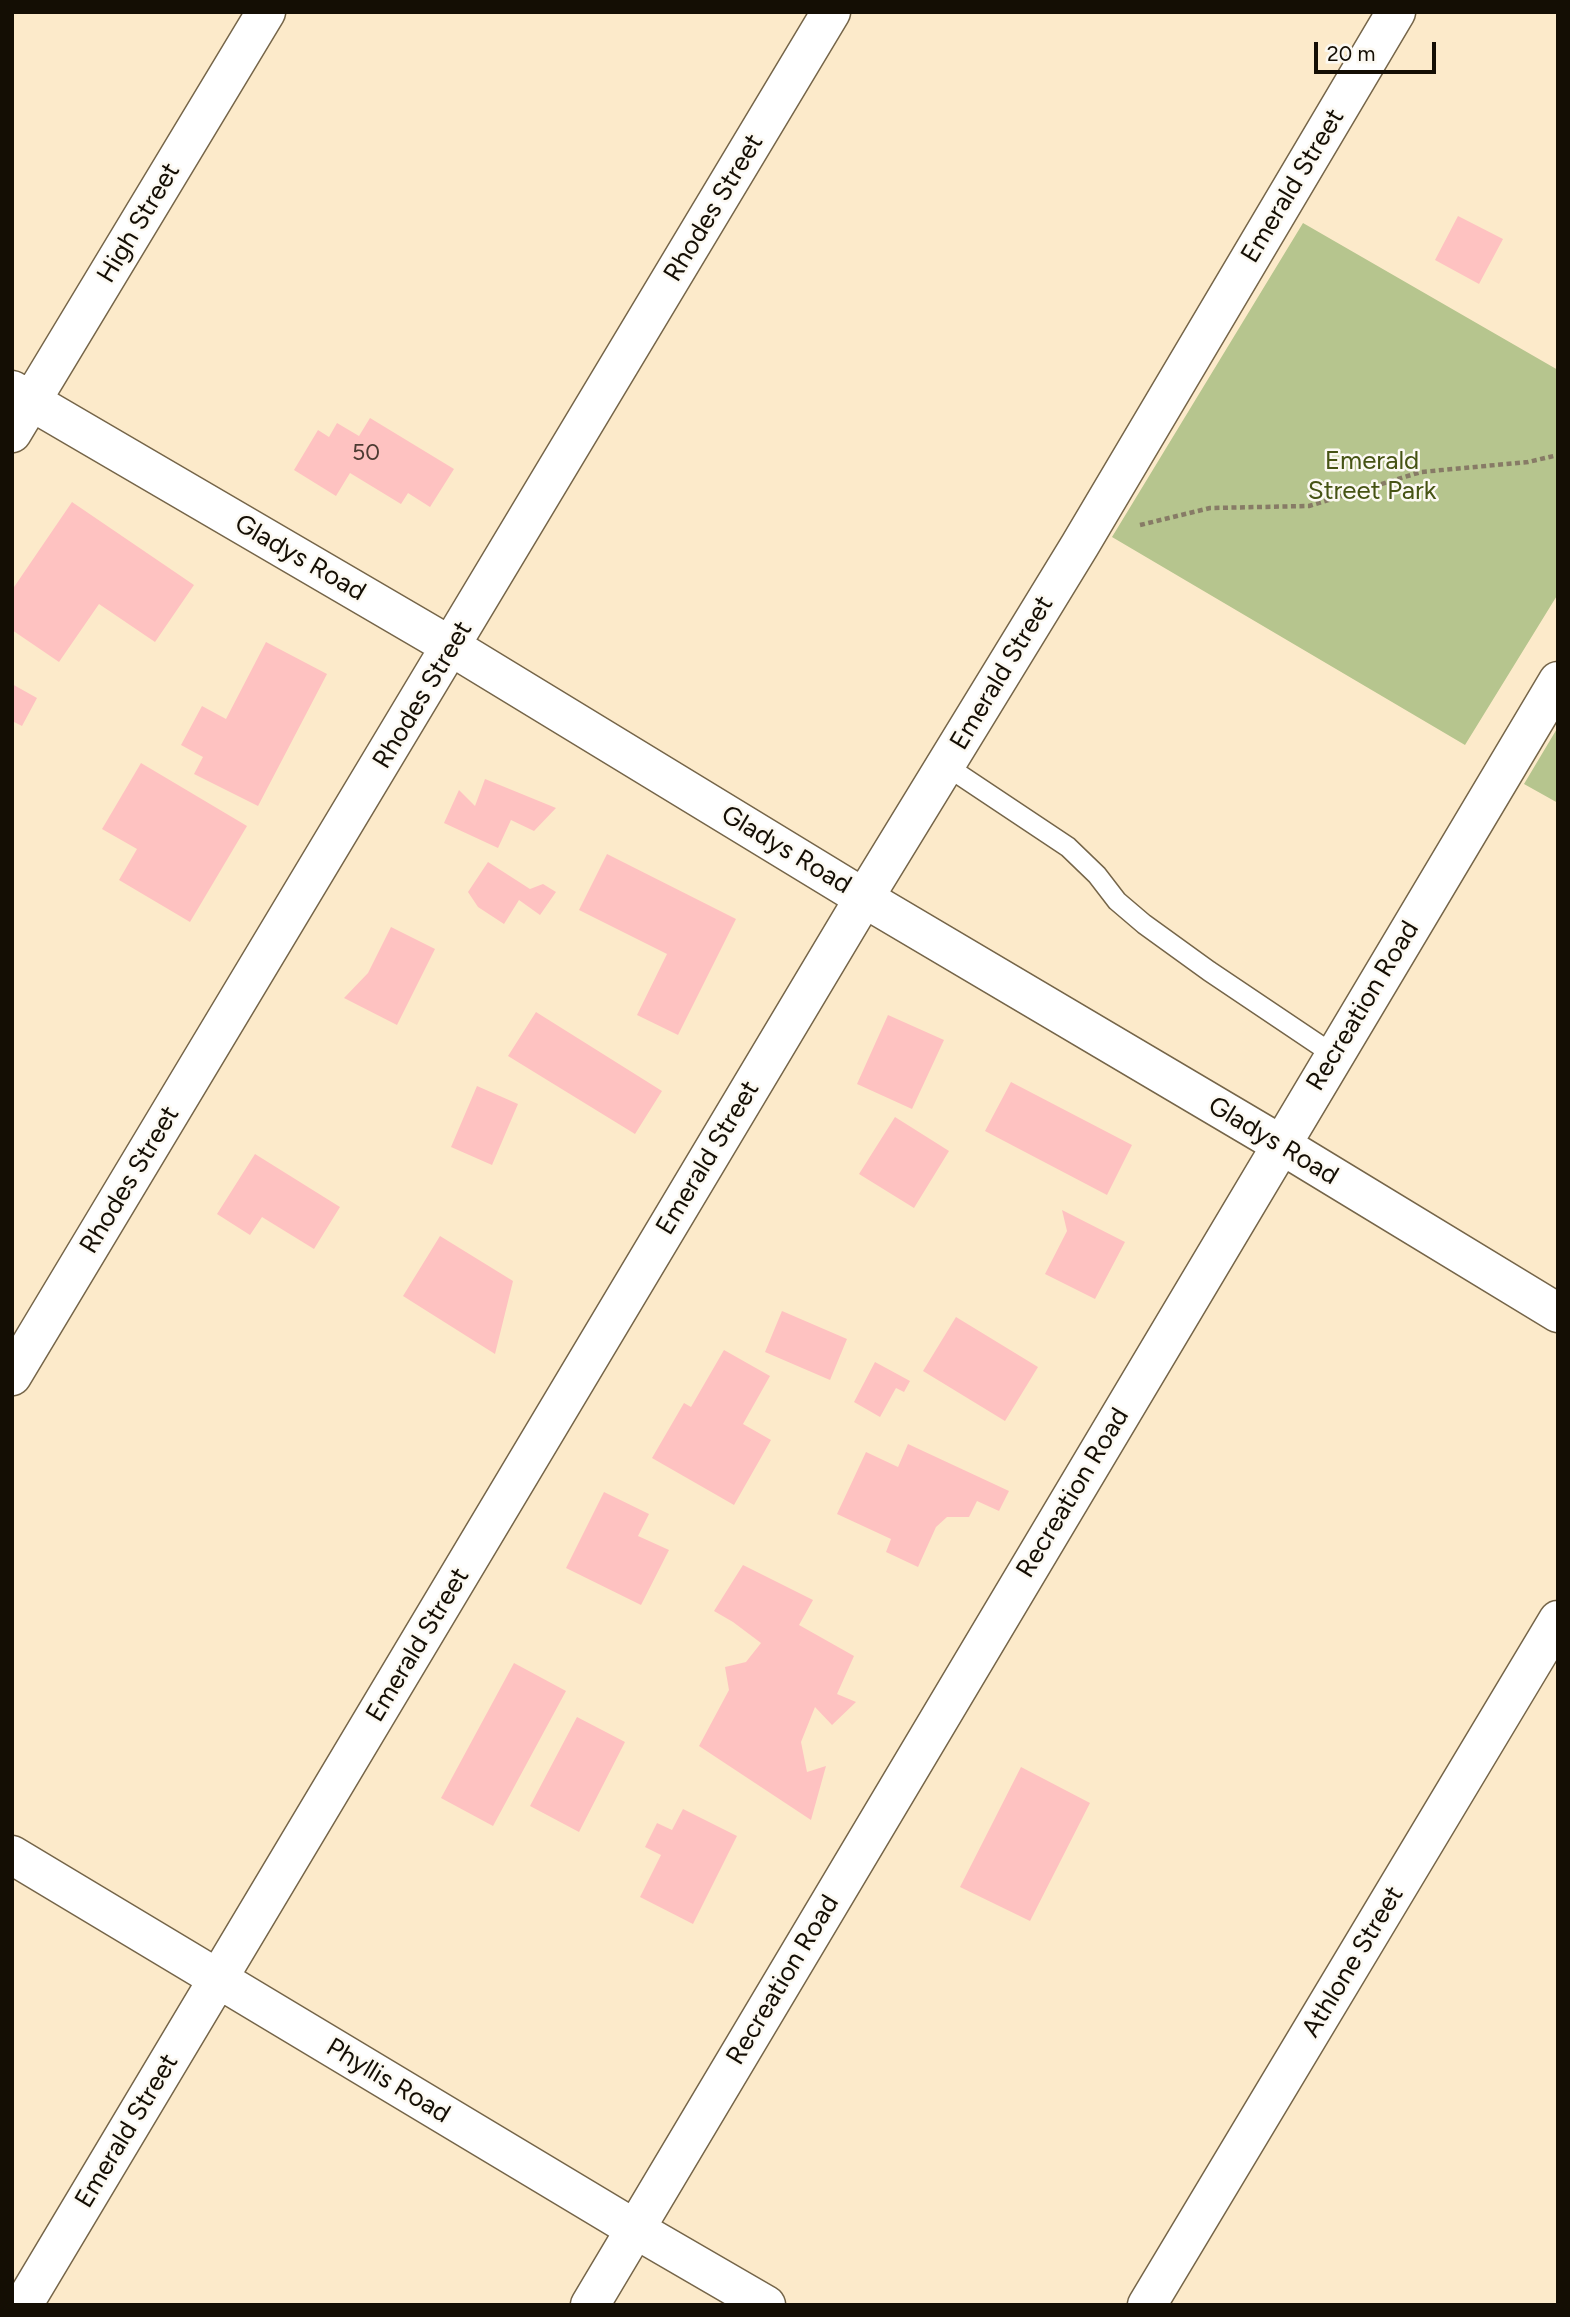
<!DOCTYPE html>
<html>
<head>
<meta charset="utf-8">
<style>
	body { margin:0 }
	#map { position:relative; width:1570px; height:2317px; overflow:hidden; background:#fceaca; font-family:Figtree,sans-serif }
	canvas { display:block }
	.frame { position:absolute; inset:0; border:14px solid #140e04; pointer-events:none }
	.scale { position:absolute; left:1314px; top:42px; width:122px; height:32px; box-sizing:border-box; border:4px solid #140e04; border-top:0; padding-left:9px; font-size:21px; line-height:24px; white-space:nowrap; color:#140e04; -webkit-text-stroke:5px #fcf9f2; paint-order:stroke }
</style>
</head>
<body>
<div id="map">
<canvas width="1570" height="2317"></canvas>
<div class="frame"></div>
<div class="scale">20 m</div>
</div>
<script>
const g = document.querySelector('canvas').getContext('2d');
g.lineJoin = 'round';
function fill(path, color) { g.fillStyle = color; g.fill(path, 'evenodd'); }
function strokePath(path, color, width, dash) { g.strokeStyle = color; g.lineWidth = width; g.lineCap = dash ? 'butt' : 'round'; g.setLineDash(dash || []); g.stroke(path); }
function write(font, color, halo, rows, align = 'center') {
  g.font = font + ' Figtree,sans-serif'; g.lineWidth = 5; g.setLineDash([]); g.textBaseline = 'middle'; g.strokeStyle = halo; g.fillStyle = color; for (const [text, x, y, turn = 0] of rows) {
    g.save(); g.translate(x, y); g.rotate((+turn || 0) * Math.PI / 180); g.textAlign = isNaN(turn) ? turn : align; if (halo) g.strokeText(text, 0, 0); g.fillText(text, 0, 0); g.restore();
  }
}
const green = new Path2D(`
	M1303,223l255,147v224l-93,151 -353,-208z
	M1558,727v76l-34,-19z`);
const building = new Path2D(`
	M1458,216l45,23 -24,45 -44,-24z
	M370,418l84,51 -24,38 -22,-14 -7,11 -51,-31 -14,23 -42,-26 24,-40 11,7 8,-14 22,13z
	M72,502l122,83 -39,57 -56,-38 -40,58 -47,-32v-40z
	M266,642l61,32 -69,132 -64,-32 9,-17 -22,-12 21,-39 24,13z
	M12,684l25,14 -15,28 -10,-5z
	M141,763l106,63 -57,96 -71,-42 18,-31 -35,-20z
	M485,779l71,29 -22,23 -23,-11 -13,28 -54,-25 15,-33 16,16z
	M607,854l129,65 -58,116 -41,-20 30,-61 -88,-44z
	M488,862l42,27 13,-5 13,8 -16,23 -21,-15 -15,24 -26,-17 -10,-15z
	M391,927l44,22 -38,76 -53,-27 24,-25z
	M536,1012l126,79 -27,43 -127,-78z
	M888,1015l56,25 -32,69 -55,-25z
	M1011,1082l121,63 -25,50 -122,-64z
	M477,1086l41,18 -26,61 -41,-18z
	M895,1117l54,34 -35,57 -55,-34z
	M255,1154l85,53 -26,42 -52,-32 -12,18 -33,-21z
	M1062,1210l63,32 -30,57 -50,-25 22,-43z
	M440,1236l73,45 -18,73 -92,-58z
	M782,1311l65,28 -17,41 -65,-28z
	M956,1317l82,50 -33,54 -82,-50z
	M724,1350l46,26 -27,48 28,16 -37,65 -82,-47 32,-55 7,4z
	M875,1362l35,19 -6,11 -8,-4 -16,29 -26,-15z
	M908,1444l101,47 -10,20 -22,-10 -8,16h-22l-11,10 -18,40 -32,-15 5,-13 -54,-25 29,-62 32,15z
	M604,1492l45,22 -11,22 31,14 -28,55 -75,-37z
	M743,1565l70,35 -14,25 55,31 -17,38 19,8 -24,23 -17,-18 -14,35 6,30 19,-6 -15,54 -112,-74 30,-56 -4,-23 21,-5 15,-19 -28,-21 -19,-11z
	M514,1663l52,28 -73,135 -52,-28z
	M577,1717l48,25 -46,90 -49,-26z
	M1021,1767l69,36 -60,118 -70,-34z
	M683,1809l54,27 -44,88 -53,-27 21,-42 -16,-8 12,-24 15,7z`);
const path = new Path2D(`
	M1140,525l70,-17 99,-2 112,-34 107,-10 30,-7`);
const service = new Path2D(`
	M945,765l123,82 29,28 20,26 27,23 65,47 125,84`);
const minor = new Path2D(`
	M12,390l440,257 412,251 416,246 278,169
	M12,433l254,-421
	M12,1376l819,-1364
	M12,1855l623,374 131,76
	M23,2305l841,-1407 216,-353 316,-533
	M590,2305l968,-1624
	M1147,2305l411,-685`);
const numberNames = [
	["50",366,453]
];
const streetNames = [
	["Emerald Street",1293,186,-59],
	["Rhodes Street",714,208,-59],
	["High Street",139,223,-59],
	["Gladys Road",300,558,30],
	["Emerald Street",1002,673,-59],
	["Rhodes Street",423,695,-59],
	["Gladys Road",786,850,31],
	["Recreation Road",1363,1006,-59],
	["Gladys Road",1273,1141,31],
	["Emerald Street",708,1158,-59],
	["Rhodes Street",130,1180,-59],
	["Recreation Road",1073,1493,-59],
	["Emerald Street",418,1645,-59],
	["Athlone Street",1353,1962,-59],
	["Recreation Road",783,1980,-59],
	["Phyllis Road",388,2081,31],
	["Emerald Street",127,2131,-59]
];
const parkNames = [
	["Emerald",1372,461],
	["Street Park",1372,491]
];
fill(green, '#b6c58e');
fill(building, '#fec2c1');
strokePath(service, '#756549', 22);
strokePath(minor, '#756549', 41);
strokePath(path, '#877b66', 4.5, [5, 3.5]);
strokePath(service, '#fff', 19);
strokePath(minor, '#fff', 38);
write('23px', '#4e3b33', null, numberNames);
write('26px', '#140e04', '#fcf9f2', streetNames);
write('26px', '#465314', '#fcf9f2', parkNames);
</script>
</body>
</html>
